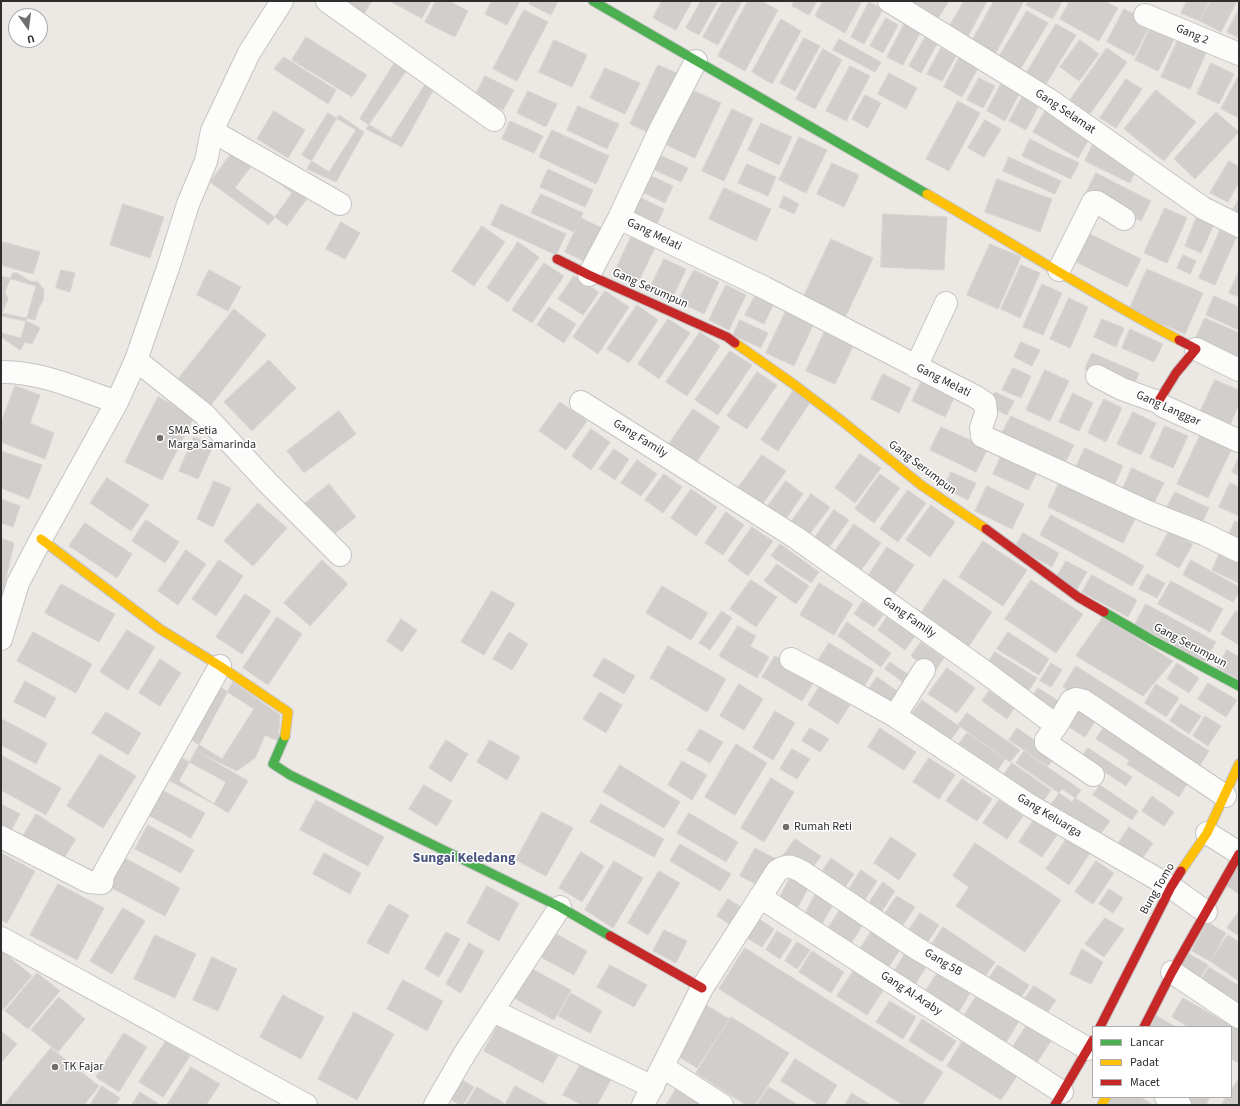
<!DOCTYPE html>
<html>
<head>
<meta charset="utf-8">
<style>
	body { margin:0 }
	#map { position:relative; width:1240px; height:1106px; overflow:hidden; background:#ece8e4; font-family:"Source Sans 3",sans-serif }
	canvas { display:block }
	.frame { position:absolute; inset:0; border:2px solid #2e2e2e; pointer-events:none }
	.legend { position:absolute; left:1092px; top:1026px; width:140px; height:72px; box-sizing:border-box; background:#fff; border:1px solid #ababab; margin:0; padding:5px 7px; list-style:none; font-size:12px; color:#2e2e2e }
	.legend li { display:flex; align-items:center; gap:8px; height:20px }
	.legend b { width:20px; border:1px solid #ababab }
	.north { position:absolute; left:8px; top:8px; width:40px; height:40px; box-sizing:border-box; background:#fff; border:1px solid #ababab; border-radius:50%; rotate:166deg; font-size:11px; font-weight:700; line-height:16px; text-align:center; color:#2e2e2e }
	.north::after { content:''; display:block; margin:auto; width:14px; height:18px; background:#706f6e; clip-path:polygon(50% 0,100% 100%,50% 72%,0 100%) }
</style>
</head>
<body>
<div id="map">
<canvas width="1240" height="1106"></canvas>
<div class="frame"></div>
<ul class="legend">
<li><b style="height:5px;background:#4caf50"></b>Lancar</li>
<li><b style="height:5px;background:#ffc107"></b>Padat</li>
<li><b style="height:5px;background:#c62828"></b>Macet</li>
</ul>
<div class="north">U</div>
</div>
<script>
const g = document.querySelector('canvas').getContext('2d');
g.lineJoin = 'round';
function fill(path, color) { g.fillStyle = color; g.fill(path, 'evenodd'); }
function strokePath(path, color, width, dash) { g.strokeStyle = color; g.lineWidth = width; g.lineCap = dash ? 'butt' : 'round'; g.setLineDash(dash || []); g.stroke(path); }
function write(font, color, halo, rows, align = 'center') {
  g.font = font + ' "Source Sans 3",sans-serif'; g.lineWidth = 3; g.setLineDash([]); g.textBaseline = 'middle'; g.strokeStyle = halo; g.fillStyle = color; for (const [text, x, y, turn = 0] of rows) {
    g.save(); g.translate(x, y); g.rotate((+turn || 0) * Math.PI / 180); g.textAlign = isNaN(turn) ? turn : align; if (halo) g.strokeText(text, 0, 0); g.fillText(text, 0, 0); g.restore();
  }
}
const building = new Path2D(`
	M342,1h30l-10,16z
	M390,1h41l-9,17z
	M436,1h13l19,10 -13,26 -30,-15z
	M492,1h28l-13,24 -22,-11z
	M530,1h28l-7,14 -22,-11z
	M662,1h30l-16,29 -23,-12z
	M701,1h17l-19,34 -13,-7z
	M723,1h19l-24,44 -15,-8z
	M748,1h13l17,9 -33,61 -27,-15z
	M794,1h23l-8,14 -17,-9z
	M823,1h39l-17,32 -30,-17z
	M908,1h41l-12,19z
	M964,1h23l-20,37 -19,-9z
	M994,1h30l-32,59 -24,-12z
	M1029,1h33l-9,18 -27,-14z
	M1070,1h34l14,7 -19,33 -39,-22z
	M1187,1h22l-9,20 -19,-8z
	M1211,1h26l-16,31 -21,-11z
	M869,2l14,7 -19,35 -13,-7z
	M1124,9l27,14 -17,33 -27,-14z
	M1239,9v29l-12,-6z
	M524,10l24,12 -31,59 -24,-12z
	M1027,11l21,12 -30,50 -21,-13z
	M886,18l12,7 -15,28 -13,-7z
	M781,19l20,12 -29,53 -20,-12z
	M905,23l16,8 -18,34 -16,-8z
	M1153,23l24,11 -19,37 -23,-11z
	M1056,24l20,11 -33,54 -19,-12z
	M1181,33l28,13 -19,43 -29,-12z
	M926,36l12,6 -17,31 -12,-7z
	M306,37l61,38 -15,22 -60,-37z
	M804,38l16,8 -25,45 -15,-8z
	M839,39l42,23 -6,10 -42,-22z
	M554,40l33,15 -15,32 -33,-15z
	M1080,40l19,14 -20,27 -19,-14z
	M941,48l15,8 -14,25 -15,-7z
	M1107,48l20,14 -37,52 -20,-14z
	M823,49l19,11 -27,49 -19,-10z
	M284,57l52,33 -8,14 -54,-35z
	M959,58l19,10 -16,29 -18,-10z
	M395,62l32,19 -36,57 -31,-19z
	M1211,63l23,11 -15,30 -22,-10z
	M658,65l21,9 -28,60 -21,-10z
	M410,66l26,19 -34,62 -36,-18z
	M850,66l20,10 -24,45 -20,-10z
	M605,68l35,15 -15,31 -35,-16z
	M889,73l28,15 -11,21 -28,-15z
	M1239,75v43l-18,-9z
	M485,76l29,14 -11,20 -28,-14z
	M979,78l16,8 -12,22 -16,-8z
	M1126,79l16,10 -26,39 -16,-10z
	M1001,84l18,10 -14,27 -18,-10z
	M690,89l31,14 -26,55 -31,-14z
	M1156,90l40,32 -32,39 -40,-32z
	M528,91l29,13 -11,23 -29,-14z
	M1024,94l16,9 -14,27 -17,-9z
	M865,95l16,8 -13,25 -16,-9z
	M958,101l22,12 -31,58 -23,-12z
	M578,106l41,18 -12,25 -40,-19z
	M1047,108l45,26 -14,24 -45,-26z
	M732,109l21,10 -29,62 -22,-10z
	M274,111l31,19 -17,28 -31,-19z
	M1216,112l23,20 -44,47 -21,-20z
	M328,113l28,17 -27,42 -27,-17z
	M339,115l25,17 -28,50 -29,-13z
	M985,120l16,9 -17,28 -16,-9z
	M510,121l33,15 -9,17 -32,-14z
	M761,123l31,14 -13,28 -31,-15z
	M552,130l57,26 -13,28 -57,-27z
	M799,137l28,13 -21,43 -27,-13z
	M1030,139l21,11 -8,16 -21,-10z
	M1093,144l45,22 -8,17 -45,-22z
	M235,149l57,44 -23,32 -59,-43z
	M1051,150l28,13 -8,16 -28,-13z
	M655,153l33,15 -7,14 -33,-15z
	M1009,157l52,24 -6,13 -52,-23z
	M257,159l51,38 -21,29 -52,-38z
	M1229,161l10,6v15l-11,20 -18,-9z
	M832,163l27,12 -15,32 -27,-13z
	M747,164l29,13 -8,19 -30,-13z
	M548,169l45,21 -8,17 -45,-20z
	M643,172l30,14 -8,17 -29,-14z
	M1096,173l55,28 -10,20 -55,-28z
	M997,179l55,20 -12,33 -55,-20z
	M724,188l47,21 -15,32 -47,-22z
	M541,194l42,19 -9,19 -43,-19z
	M633,194l31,15 -9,19 -31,-15z
	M784,196l15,8 -5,10 -15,-7z
	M1239,199v16l-7,-4z
	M123,204l41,13 -14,41 -40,-13z
	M501,204l65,30 -10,21 -65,-30z
	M1165,208l22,10 -20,45 -23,-10z
	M883,214l64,3 -3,53 -63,-3z
	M1198,214l17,8 -14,31 -16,-7z
	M581,218l25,12 -16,34 -25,-12z
	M341,222l19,11 -15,26 -19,-10z
	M482,226l23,16 -31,44 -22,-15z
	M1220,230l16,8 -21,47 -16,-7z
	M1086,232l55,27 -14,28 -55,-27z
	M631,237l24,11 -16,32 -23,-11z
	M831,239l42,19 -28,60 -42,-20z
	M3,242l37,10 -7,22 -32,-9v-17z
	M518,242l21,15 -31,45 -21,-14z
	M990,244l31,13 -23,52 -31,-14z
	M1183,255l13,6 -6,13 -13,-6z
	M664,259l22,10 -16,34 -22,-11z
	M544,263l20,13 -32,47 -20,-13z
	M1021,265l19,8 -20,45 -19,-9z
	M1147,269l56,24 -18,41 -56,-24z
	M61,270l14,3 -5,19 -14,-4z
	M209,270l32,17 -13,24 -31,-16z
	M694,270l25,12 -15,32 -26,-13z
	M1239,271v26l-10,-4z
	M13,273h4l13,8 8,1 6,8 -1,11 -4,6 -4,13 -33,-7 6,-14 -3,-7z
	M1,276l35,10 -15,52 -20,-5z
	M574,276l25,16 -16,23 -25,-16z
	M1042,284l20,9 -19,42 -20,-8z
	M726,285l20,10 -17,35 -20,-10z
	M605,291l24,16 -31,47 -25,-17z
	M756,294l18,9 -10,21 -19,-9z
	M1214,296l25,11v23l-33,-15z
	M1069,298l19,9 -18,41 -20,-9z
	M637,305l21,15 -29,43 -22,-14z
	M549,307l27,17 -12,19 -27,-18z
	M234,309l32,26 -55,70 -33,-26z
	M786,311l28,12 -20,43 -28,-13z
	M1,316l25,5 7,3 7,4 -8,16 -7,-2 -5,8 -19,-13z
	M1205,318l34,15v31l-46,-20z
	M668,319l22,14 -31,46 -21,-15z
	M1102,319l22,9 -8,19 -22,-10z
	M740,320l28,13 -7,15 -28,-13z
	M826,329l29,13 -20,42 -29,-13z
	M1130,329l33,15 -9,18 -32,-14z
	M700,332l20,14 -33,50 -21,-14z
	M1021,342l19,8 -8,16 -18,-9z
	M730,351l22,14 -34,50 -23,-15z
	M1092,353l47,20 -7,17 -47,-21z
	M269,360l27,28 -44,43 -28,-29z
	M1013,368l18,8 -10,22 -19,-8z
	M1045,370l24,11 -19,40 -24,-11z
	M757,372l20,13 -30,44 -20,-13z
	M883,374l28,14 -12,25 -28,-14z
	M922,380l33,16 -10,21 -33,-16z
	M1215,380l24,10v14l-9,21 -30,-13z
	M15,386l25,9 -10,28 24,10 -9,26 -44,-17v-19z
	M793,391l17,11 -32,49 -17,-11z
	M995,392l19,9 -7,14 -19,-9z
	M1073,393l20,10 -14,28 -20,-9z
	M158,397l37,18 -33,65 -37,-18z
	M1104,399l18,9 -16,34 -18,-9z
	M560,402l27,19 -21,29 -27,-19z
	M693,409l27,18 -28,42 -28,-18z
	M339,411l17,23 -52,39 -17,-22z
	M1133,412l23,11 -15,32 -24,-11z
	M1011,416l63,29 -9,18 -63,-30z
	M1165,426l23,10 -15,32 -23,-10z
	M941,427l47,21 -12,24 -46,-22z
	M591,429l19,13 -19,28 -19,-14z
	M1201,434l31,14 -24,50 -31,-14z
	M194,437l19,9 -15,33 -19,-8z
	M1085,448l38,18 -10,22 -39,-17z
	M614,449l15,10 -14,21 -16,-11z
	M1,451l41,14 -13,34 -28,-11z
	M860,454l21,14 -26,35 -20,-15z
	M1002,454l36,17 -10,19 -35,-16z
	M762,455l24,16 -27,38 -24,-17z
	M1239,457v19l-7,-4z
	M637,460l20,14 -16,22 -20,-13z
	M1132,468l32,15 -12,24 -31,-15z
	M951,472l25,11 -8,17 -24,-12z
	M664,474l18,13 -19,26 -18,-13z
	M880,474l20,14 -26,35 -19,-14z
	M107,478l42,27 -18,26 -41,-28z
	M214,481l17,7 -18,39 -16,-8z
	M786,481l17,13 -20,29 -18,-13z
	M1059,483l76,36 -12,24 -75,-36z
	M1230,483l9,4v29l-20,-9z
	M329,484l27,33 -28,22 -26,-33z
	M987,486l37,18 -12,25 -37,-18z
	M691,489l26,18 -21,29 -25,-18z
	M908,490l18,13 -28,39 -18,-13z
	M1175,492l34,16 -7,15 -35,-16z
	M811,494l19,13 -24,32 -18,-13z
	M1,499l19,7 -7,21 -12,-4z
	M258,503l29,25 -34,38 -29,-25z
	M931,505l24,17 -25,35 -24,-17z
	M834,510l15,10 -24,33 -14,-10z
	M726,512l18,13 -21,30 -18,-12z
	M1051,515l93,51 -12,20 -92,-51z
	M146,520l33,22 -14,21 -33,-22z
	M1235,521l4,2v22l-12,-6z
	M85,523l47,31 -15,24 -48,-32z
	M854,524l27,19 -22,30 -26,-19z
	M752,527l21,14 -25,35 -20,-15z
	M1169,531l24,13 -14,24 -23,-13z
	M1023,533l36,20 -7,14 -37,-20z
	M3,539l11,4 -12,53 -1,-1v-48z
	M983,541l44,29 -24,36 -44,-29z
	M780,544l39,28 -8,11 -40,-27z
	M887,547l27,18 -25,37 -27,-17z
	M1223,547l16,7v29l-27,-13z
	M186,550l20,14 -28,41 -20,-14z
	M219,560l24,16 -27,40 -24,-17z
	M322,560l26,24 -38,42 -26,-23z
	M1191,560l48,27v5l-6,10 -50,-27z
	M1066,561l21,11 -10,17 -21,-11z
	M777,564l32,22 -13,18 -32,-23z
	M1147,574l18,9 -8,15 -18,-9z
	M1092,575l45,25 -9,17 -46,-25z
	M944,579l48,33 -25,37 -48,-33z
	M751,580l26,17 -21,30 -26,-18z
	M1031,580l52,34 -27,39 -51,-34z
	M1171,581l52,28 -13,23 -52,-28z
	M819,583l34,21 -19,31 -34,-20z
	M61,584l54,30 -16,28 -54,-29z
	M662,586l46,27 -17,27 -45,-27z
	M492,591l23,13 -31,51 -23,-13z
	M245,594l26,17 -29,43 -26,-17z
	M863,601l20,14 -9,12 -20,-13z
	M1146,604l70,38 -12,20 -69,-38z
	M722,611l10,7 -22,32 -11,-7z
	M1236,611l3,2v32l-18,-11z
	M277,617l25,17 -34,51 -25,-17z
	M887,617l28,19 -10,14 -27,-20z
	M1103,617l70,44 -30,35 -67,-40z
	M401,619l16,11 -15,22 -15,-11z
	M847,622l44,31 -10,14 -43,-31z
	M738,626l18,10 -6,10 19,11 -12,21 -38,-22z
	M127,630l28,17 -27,43 -28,-18z
	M33,632l59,32 -16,29 -59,-32z
	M509,632l19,12 -16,26 -19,-11z
	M1008,632l41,27 -10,16 -42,-26z
	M921,642l23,16 -10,15 -23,-17z
	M829,643l45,27 -12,20 -45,-28z
	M668,646l58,33 -19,33 -57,-34z
	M1227,650l12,7v22l-22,-12z
	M995,652l42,26 -10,15 -42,-26z
	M775,656l40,24 -13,21 -40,-24z
	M604,658l31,18 -11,18 -31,-18z
	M160,659l21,14 -21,33 -21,-13z
	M890,662l23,16 -6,7 -22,-16z
	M1051,663l11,7 -11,17 -11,-6z
	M1177,663l22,15 -10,15 -22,-14z
	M1076,666l133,85 -13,21 -133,-85z
	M947,668l28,20 -18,25 -29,-19z
	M877,677l26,18 -12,17 -26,-18z
	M25,681l31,17 -11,20 -31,-16z
	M233,682l47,33 -2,26 -13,-6 -10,23 -18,13 -41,-20z
	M1208,683l29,17 -11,17 -28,-18z
	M739,684l24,15 -19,31 -24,-14z
	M1156,684l23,14 -13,19 -21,-14z
	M220,687l34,22 -32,50 -34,-21z
	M819,687l31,18 -12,19 -30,-19z
	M1038,688l27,17 -9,14 -27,-17z
	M989,691l25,17 -7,11 -25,-18z
	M600,692l22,13 -16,28 -23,-14z
	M922,700l38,27 -11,15 -38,-27z
	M1181,704l20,12 -12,18 -19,-13z
	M1071,706l24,15 -10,16 -24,-15z
	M775,711l20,12 -22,37 -20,-12z
	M106,712l35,21 -13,22 -36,-22z
	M967,713l53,37 -10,12 -52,-37z
	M1205,716l16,10 -13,20 -15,-10z
	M2,719l45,24 -11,21 -35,-19z
	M1107,723l47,29 -4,7 13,8 28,11 -12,19 -52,-33 2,-4 -33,-21z
	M810,728l19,11 -9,13 -18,-11z
	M880,728l36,24 -12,18 -36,-23z
	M1017,728l39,27 -8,11 -39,-26z
	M700,729l23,13 -13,21 -23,-13z
	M967,733l38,26 -8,12 -38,-27z
	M446,740l22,14 -17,28 -22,-14z
	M490,740l30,17 -13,23 -30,-18z
	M736,744l31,19 -32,52 -30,-18z
	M1088,748l44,29 -6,9 -44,-29z
	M792,749l18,10 -13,20 -17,-10z
	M196,751l52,30 -20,32 -49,-32z
	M1024,751l57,39 -9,12 -56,-39z
	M100,754l36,22 -33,52 -36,-22z
	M1,755l60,33 -15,27 -45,-25z
	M182,758l44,24 -12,22 -44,-23z
	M929,758l26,17 -16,24 -26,-17z
	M682,761l25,14 -15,25 -24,-15z
	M1012,763l39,27 -12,17 -39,-27z
	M620,765l60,37 -16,26 -61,-36z
	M771,778l23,14 -30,50 -23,-14z
	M962,779l30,20 -15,22 -31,-20z
	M424,785l28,16 -15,25 -28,-17z
	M1100,785l38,26 -6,9 -39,-25z
	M1062,789l48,32 -11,15 -48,-31z
	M162,790l43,23 -14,25 -43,-23z
	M1152,796l22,16 -10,14 -22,-15z
	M316,800l68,37 -16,29 -68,-36z
	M999,800l24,16 -16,23 -24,-16z
	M1,804l19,10 -13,24 -6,-3z
	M601,804l63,35 -10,18 -64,-35z
	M542,812l31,16 -27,48 -30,-16z
	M689,813l49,29 -12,20 -49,-29z
	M36,814l40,25 -15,24 -39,-25z
	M1036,816l23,16 -17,25 -23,-15z
	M148,825l46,25 -13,23 -46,-24z
	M1129,827l24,16 -14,20 -23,-16z
	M891,837l25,17 -17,26 -25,-17z
	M1067,838l23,15 -21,32 -23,-16z
	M795,839l26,17 -12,17 -26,-17z
	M975,843l86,57 -36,52 -69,-46 13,-19 -16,-11z
	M680,844l51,30 -11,17 -50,-30z
	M755,848l23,12 -15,28 -23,-12z
	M581,852l23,14 -22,36 -23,-14z
	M1,853l34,18 -28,52 -6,-3z
	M324,853l37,20 -11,21 -37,-20z
	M121,856l59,32 -15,28 -59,-31z
	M831,858l23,16 -12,18 -23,-16z
	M614,861l29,17 -30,50 -28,-18z
	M1096,861l18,12 -21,31 -18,-12z
	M1239,862v32l-15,-10z
	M861,870l16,11 -15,23 -16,-10z
	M659,871l21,12 -32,52 -20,-12z
	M793,873l18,10 -17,31 -18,-10z
	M883,882l12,9 -17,26 -13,-8z
	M58,884l46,24 -27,52 -47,-25z
	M487,886l32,17 -20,38 -32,-18z
	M1109,889l14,9 -10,15 -14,-9z
	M817,891l18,10 -16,28 -17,-9z
	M897,896l18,11 -16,24 -18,-12z
	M728,899l18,11 -11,18 -18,-12z
	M389,904l20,11 -21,39 -21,-11z
	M843,905l23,15 -19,30 -23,-15z
	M123,908l22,13 -33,53 -22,-13z
	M1239,911v25l-12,-8z
	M920,913l19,12 -16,24 -18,-13z
	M1105,918l19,11 -20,28 -19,-13z
	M759,919l15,10 -12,18 -15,-9z
	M1207,922l19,11 -16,28 -18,-10z
	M876,924l29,18 -20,31 -29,-18z
	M943,927l52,35 -13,19 -52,-34z
	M547,929l40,22 -13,24 -41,-22z
	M664,930l23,11 -11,22 -23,-12z
	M777,931l15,9 -12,19 -14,-9z
	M446,932l14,7 -21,38 -14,-8z
	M155,935l41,19 -21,44 -41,-19z
	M1228,935l11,7v39l-29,-20z
	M797,942l13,8 -13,19 -12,-8z
	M469,943l15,8 -23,42 -15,-9z
	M745,948l198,124 -21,33h-19l-184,-116z
	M1082,949l21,13 -12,22 -21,-10z
	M1,950l31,26 -31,36z
	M812,951l32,21 -13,21 -32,-21z
	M906,952l21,14 -13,20 -21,-13z
	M1186,952l22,13 -11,18 -21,-13z
	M212,957l25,12 -19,42 -25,-11z
	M523,964l48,26 -17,30 -47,-26z
	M610,965l37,20 -13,22 -37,-20z
	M998,965l31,20 -10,16 -31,-21z
	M1209,967l30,19v21l-39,-25z
	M940,969l32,21 -14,23 -33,-21z
	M854,970l30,19 -17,26 -30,-19z
	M37,973l23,18 -32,38 -23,-18z
	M403,980l40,21 -16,30 -40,-22z
	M1034,986l22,14 -11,16 -22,-15z
	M571,993l31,18 -12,22 -32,-17z
	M283,995l41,22 -23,42 -41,-22z
	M977,995l42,26 -15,25 -42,-27z
	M59,997l26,22 -27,33 -27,-22z
	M1183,998l47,27 -1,2h-41l-16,-10z
	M890,1001l26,16 -13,22 -27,-17z
	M703,1003l26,16 -32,49 -24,-15z
	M354,1012l40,22 -37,66 -39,-21z
	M1155,1015l21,12h-28z
	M731,1017l58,36 -34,52h-9l-50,-32z
	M922,1019l34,22 -14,21 -33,-21z
	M498,1025l60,31 -15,27 -59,-32z
	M1027,1025l24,16 -17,26 -24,-16z
	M1233,1026l6,3v34l-8,-4v-29z
	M1,1031l16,13 -16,19z
	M124,1033l23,14 -28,45 -23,-15z
	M166,1041l24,15 -27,41 -24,-15z
	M962,1042l55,34 -16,24 -54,-34z
	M51,1048l48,38 -15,19h-80z
	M584,1058l30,16 -17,31h-15l-19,-10z
	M795,1059l42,26 -12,20h-6l-38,-24z
	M191,1067l29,17 -14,21h-39z
	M454,1075l20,12 -11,18h-3l-18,-11z
	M1239,1078v27h-18l5,-8h5v-7z
	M102,1086l18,12 -5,7h-25z
	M515,1086l35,19h-45z
	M678,1086l29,19h-41z
	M477,1087l27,16 -1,2h-37z
	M769,1087l29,18h-41z
	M140,1092l19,12 -1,1h-26z
	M852,1093l19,12h-26z
	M1111,1097h29l13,8h-47z
	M1172,1097h38l-4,8h-20z`);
const street = new Path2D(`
	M327,1l167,119
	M889,1l159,98 155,109 36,18
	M1145,15l94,39
	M212,131l128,73
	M619,218l146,70 211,109 9,6 1,10 -5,15 1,8 166,76 56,22 35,17
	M1059,270l34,-68h4l27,17
	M589,275l30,-57 42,-90 35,-67
	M1196,349l43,21
	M136,360l68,54 63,68 73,73
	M916,367l30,-64
	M1,372c39,-1 79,18 116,30
	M1097,376l25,13 36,13 5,4 76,35
	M581,402l214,135 190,135 60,45 12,8 14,-24 5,-2 8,2 141,95
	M1,639l17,-56 23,-44 76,-137 19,-42 33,-95 19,-61 18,-43 6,-30 37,-78 33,-52
	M791,659l34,18 70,39 134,89 142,82 35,25
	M895,716l29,-46
	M1057,725l-11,15v3l47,32
	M1207,833l32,20
	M1,837l88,45 13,1 1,-8 117,-209
	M760,897l302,195
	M1,938l305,167
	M1172,972l67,45
	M493,1011l160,76
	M663,1067l59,38
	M1166,1097l14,8
	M435,1105l30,-52 95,-146
	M643,1105l59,-117 75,-117c10,-7 14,-5 24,0l115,77 172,101`);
const fast = new Path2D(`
	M593,1l334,193
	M1104,612l48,28 87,46
	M285,736l-12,28 17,11 270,132 50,29`);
const slow = new Path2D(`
	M927,194c84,48 166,101 252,146
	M735,343l57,40 50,38 79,64 65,44
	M41,539l119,90 60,37 68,46 -3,24
	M1181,871l26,-38 32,-69
	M1102,1105l4,-8`);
const jam = new Path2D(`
	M557,259l32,16 138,62 8,6
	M1158,402l18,-29 20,-24 -17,-9
	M986,529l92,68 26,15
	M610,936l92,52
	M1100,1027l71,-140 10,-16
	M1144,1027l28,-55 67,-118
	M1055,1105l38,-65`);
const markers = [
	[160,438,4,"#706f6e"],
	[786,827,4,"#706f6e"],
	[55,1067,4,"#706f6e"]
];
const streetNames = [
	["Gang 2",1192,35,23],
	["Gang Selamat",1065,112,34],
	["Gang Melati",654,235,26],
	["Gang Serumpun",650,289,24],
	["Gang Melati",943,381,27],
	["Gang Langgar",1168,409,24],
	["Gang Family",640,439,32],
	["Gang Serumpun",922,468,37],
	["Gang Family",909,618,35],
	["Gang Serumpun",1190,646,28],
	["Gang Keluarga",1049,816,31],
	["Bung Tomo",1158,889,-60],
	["Gang 5B",943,963,31],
	["Gang Al-Araby",911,994,33]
];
const poiNames = [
	["SMA Setia",168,431],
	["Marga Samarinda",168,445],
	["Rumah Reti",794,827],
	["TK Fajar",63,1067]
];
const quarterNames = [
	["Sungai Keledang",464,859]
];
fill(building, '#d1cecb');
strokePath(building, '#d7d4d0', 1);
strokePath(street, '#c5c4c5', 24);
strokePath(fast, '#c5c4c5', 11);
strokePath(slow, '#c5c4c5', 11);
strokePath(jam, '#c5c4c5', 11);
strokePath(street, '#fcfcfb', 22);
strokePath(fast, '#4caf50', 9);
strokePath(slow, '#ffc107', 9);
strokePath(jam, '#c62828', 9);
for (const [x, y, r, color] of markers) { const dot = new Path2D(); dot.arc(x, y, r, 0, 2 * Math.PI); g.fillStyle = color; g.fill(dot); strokePath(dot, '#fff', 1.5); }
write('12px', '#2e2e2e', '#fff', streetNames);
write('12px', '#2e2e2e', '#fff', poiNames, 'left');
write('bold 14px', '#4d5680', '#fff', quarterNames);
</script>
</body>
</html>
